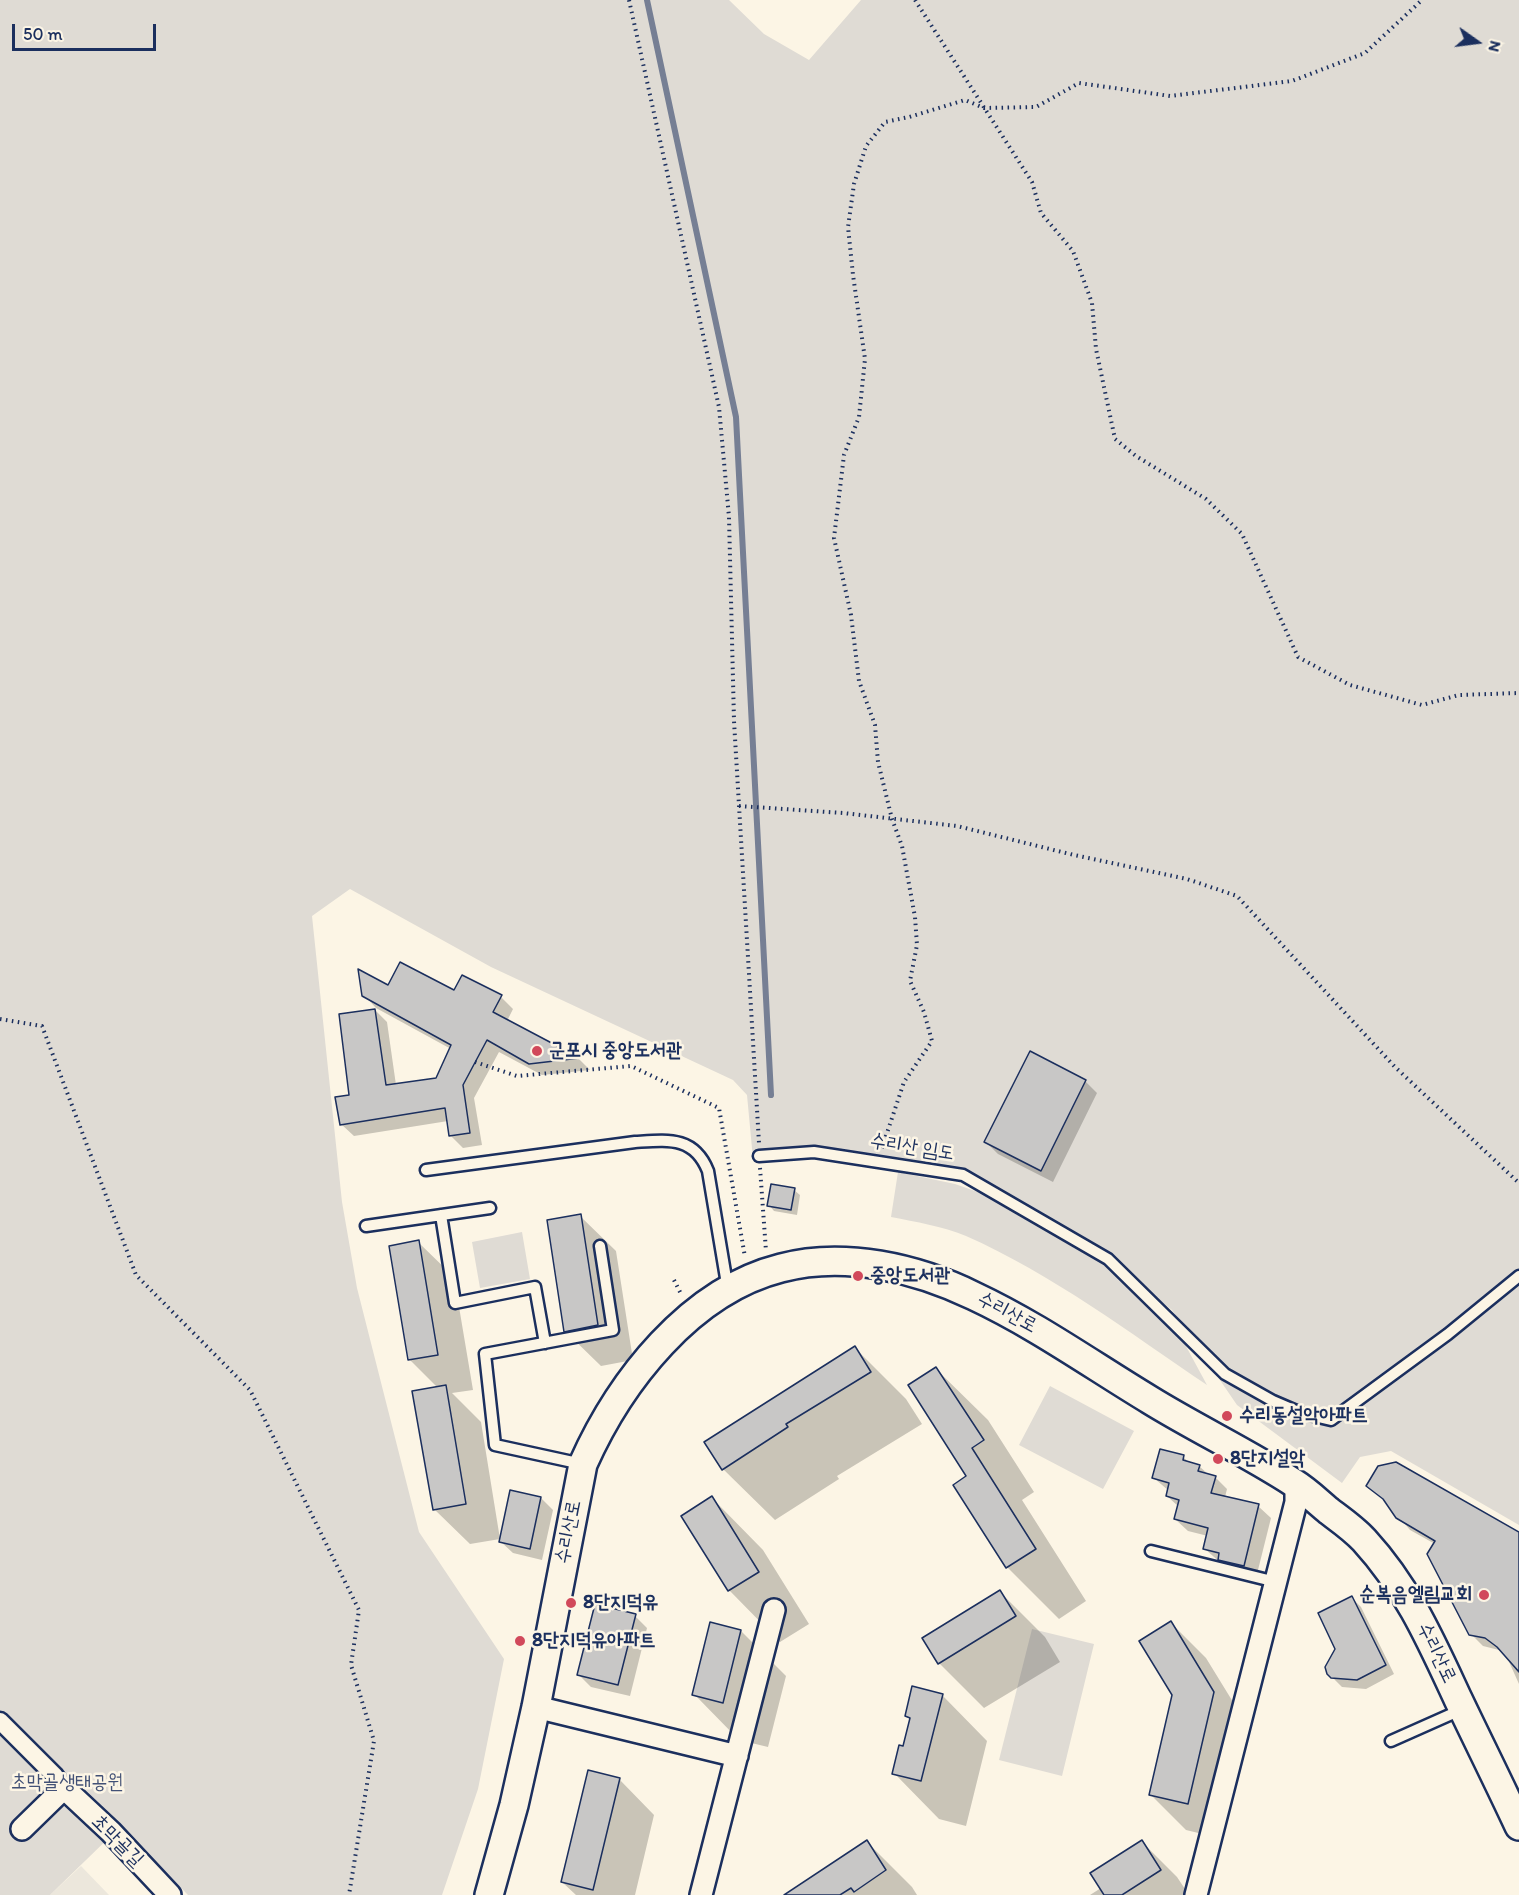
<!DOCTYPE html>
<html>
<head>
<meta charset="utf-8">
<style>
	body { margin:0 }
	#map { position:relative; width:1519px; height:1895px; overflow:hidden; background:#fcf5e5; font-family:Itim,sans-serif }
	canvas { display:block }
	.north { position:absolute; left:1447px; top:12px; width:60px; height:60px; -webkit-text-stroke:4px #fcf5e5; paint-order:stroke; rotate:104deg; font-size:16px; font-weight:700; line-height:24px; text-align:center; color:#1b2f5e }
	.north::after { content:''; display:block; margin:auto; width:21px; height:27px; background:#1b2f5e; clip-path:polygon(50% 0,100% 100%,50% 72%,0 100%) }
	.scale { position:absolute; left:12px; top:24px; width:144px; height:27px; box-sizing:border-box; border:3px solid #1b2f5e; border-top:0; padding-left:8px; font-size:18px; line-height:21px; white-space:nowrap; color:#1b2f5e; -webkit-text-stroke:4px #fcf5e5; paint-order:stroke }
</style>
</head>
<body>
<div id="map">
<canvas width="1519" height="1895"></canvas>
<div class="north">N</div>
<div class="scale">50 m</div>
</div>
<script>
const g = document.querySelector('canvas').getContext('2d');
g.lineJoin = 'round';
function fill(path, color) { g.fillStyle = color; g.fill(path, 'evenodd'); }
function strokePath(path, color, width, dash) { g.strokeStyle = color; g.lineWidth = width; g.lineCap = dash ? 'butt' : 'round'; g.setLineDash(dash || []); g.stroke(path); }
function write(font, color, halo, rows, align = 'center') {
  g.font = font + ' Itim,"Poor Story",sans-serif'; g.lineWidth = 5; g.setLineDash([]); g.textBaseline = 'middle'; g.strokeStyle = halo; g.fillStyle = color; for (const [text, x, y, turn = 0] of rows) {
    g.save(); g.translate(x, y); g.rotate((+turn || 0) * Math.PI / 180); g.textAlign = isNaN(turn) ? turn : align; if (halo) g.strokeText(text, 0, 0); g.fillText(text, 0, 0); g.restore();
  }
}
const built = new Path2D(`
	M81,1866l28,29h-59z`);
const green = new Path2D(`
	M0,0h729l35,34 45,26 52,-60h658v1525l-128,-74 -31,6 -18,26 -105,-78 -65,-95 -64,-51 -145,-84 -149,-23 -61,7 -6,-64 -14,-15 -242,-113 -141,-78 -38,27 30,286 15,86 62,244 85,127 -26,130 -36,106h-254l-67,-69 -71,69h-50z
	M898,1172l57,12 40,14 109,66 40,33 37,40 26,48c-77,-52 -155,-111 -241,-149 -24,-10 -50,-14 -75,-19z
	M522,1232l8,47 -50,9 -8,-46z
	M1050,1386l84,45 -31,58 -84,-44z
	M1032,1629l62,15 -32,132 -63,-16z`);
const shadow = new Path2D(`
	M389,987l112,10 12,12 -6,12 72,38 11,11 -48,5 -43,-23 -25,46 8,47 -19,3 -12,-12 -3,-15 -94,15 -13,-12 34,-114 12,12 9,63 41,-6 14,-30 -75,-41 -12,-13z
	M1085,1081l12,12 -44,89 -55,-28 -12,-12z
	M794,1190l6,5 -3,20 -23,-4 -5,-6z
	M580,1216l36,35 17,109 -32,6 -36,-35z
	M418,1242l36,35 19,113 -21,3 29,29 19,117 -30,5 -36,-35 4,-121 -29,-29z
	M855,1348l51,51 16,25 -85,52 2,3 -64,41 -52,-51z
	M936,1369l52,51 46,72 -12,8 64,101 -27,18 -52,-52 -52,-82 13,-8z
	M1183,1457l8,7 8,2 10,9 6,2 12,12 -2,8 33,9 13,12 -15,60 -25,-6 -26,-23 3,-13 -20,-5 -13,-12 4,-12 -12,-11 2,-5 -15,-13z
	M1368,1485l151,49v150l-13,-29 -7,-5 -16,-4 -12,-12 -36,-90 -25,-14 -22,-26z
	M541,1498l12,12 -11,50 -29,-7 -13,-12z
	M712,1498l51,52 46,74 -29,18 -51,-52z
	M1000,1592l45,45 15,25 -76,46 -45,-45z
	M1352,1598l9,9 33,67 -28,15 -24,-2 -14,-14z
	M635,1616l12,12 -17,68 -39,-9 -12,-12z
	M1171,1623l35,35 43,70 -26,111 -37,-9 -35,-35 22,-101z
	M741,1631l45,45 -18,71 -29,-7 -45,-46z
	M942,1695l45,46 -21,85 -27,-7 -45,-46 10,-25 7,-28 -4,-4z
	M619,1779l35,36 -19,80h-59l-14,-13z
	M867,1842l45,45 5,8h-131z
	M1142,1842l35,35 12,18h-99l11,-7z`);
const stream = new Path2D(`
	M647,0l89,417 35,678`);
const building = new Path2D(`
	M400,962l54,28 8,-15 40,20 -9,17 87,46 -51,6 -42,-24 -24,45 7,48 -21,3 -4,-28 -105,17 -5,-28 14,-2 -10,-81 36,-5 11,76 50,-7 15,-33 -89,-49 -4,-27 30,16z
	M1030,1051l56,29 -45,91 -57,-29z
	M771,1184l24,4 -4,22 -24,-4z
	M581,1214l17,111 -34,7 -17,-112z
	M419,1240l19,115 -30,5 -19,-114z
	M855,1346l16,26 -85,52 2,3 -66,43 -18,-28z
	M936,1367l48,73 -12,8 64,101 -30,19 -53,-83 13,-9 -58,-91z
	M446,1385l20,119 -33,6 -21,-119z
	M1160,1449l24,6 -1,5 17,5 -2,6 18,5 -5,17 48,11 -15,62 -26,-6 1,-7 -16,-4 5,-21 -34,-9 5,-19 -13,-4 3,-13 -17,-5z
	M1396,1462l123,70v140l-22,-25 -12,-9 -16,-3 -42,-81 8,-13 -39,-23 -13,-19 -17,-13 12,-20z
	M510,1490l31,7 -11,52 -31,-7z
	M712,1496l47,76 -31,19 -47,-75z
	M1000,1590l16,26 -78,48 -16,-26z
	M1352,1596l34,69 -29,15 -26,-2 -4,-4 -2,-7 10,-18 -17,-36z
	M595,1604l41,10 -18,71 -41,-10z
	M1171,1621l43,71 -26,112 -39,-9 23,-100 -33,-54z
	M710,1622l31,8 -18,73 -31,-8z
	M912,1686l31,8 -22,87 -29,-7 7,-29 4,1 7,-28 -5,-2z
	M588,1770l32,8 -27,112 -32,-8z
	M867,1840l19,30 -32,22 -3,-4 -11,7h-56z
	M1142,1840l19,30 -39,25h-18l-14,-22z`);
const path = new Path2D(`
	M629,0l90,407 10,110 5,204 25,422
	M915,0l117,182 9,31 32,38 19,52 4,46 19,90 21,17 70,43 36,35 56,123 52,28 72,20 37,-10 60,-2
	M739,806l104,7 114,13 117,29 113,24 50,17 158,171 124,116
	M0,1019l42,7 94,249 114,115 109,220 -8,55 23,76 -25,154
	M475,1062l42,14 114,-10 88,42 26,149
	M882,1148l22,-66 28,-41 -8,-29 -14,-31 7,-36 -2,-28 -13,-71 -10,-27 -14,-57 -3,-37 -16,-44 -8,-66 -17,-77 10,-83 15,-38 6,-58 -12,-84 -5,-48 6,-43 12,-38 19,-24 24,-5 56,-17 19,8 52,-1 43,-24 91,13 122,-15 73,-28 57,-53
	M760,1168l6,83
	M674,1280l8,16`);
const service = new Path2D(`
	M759,1156l55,-4 149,23 145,84 117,115 48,27 28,12 30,7 117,-86 71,-58
	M426,1170l209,-28c33,-2 59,-6 73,29l20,119
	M441,1215l14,88 80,-16 10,56
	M366,1226l124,-18
	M582,1464l-87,-19 -10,-91 128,-24 -13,-84
	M1151,1551l125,31
	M1391,1741l72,-32`);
const pedestrian = new Path2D(`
	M0,1721l55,55 9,12`);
const minor = new Path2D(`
	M536,1707l201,49
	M22,1829l42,-41 47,44 59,63
	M701,1895l73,-285
	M1196,1895l100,-393v-18`);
const tertiary = new Path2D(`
	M489,1895l25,-90 22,-98 47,-243c37,-83 107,-173 198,-196 63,-17 136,0 193,28 62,29 118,69 176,104 47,29 98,53 144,83 13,8 24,19 35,28 12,9 25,18 35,29 44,48 67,101 94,159 20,42 41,84 61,127`);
const markers = [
	[537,1051,6,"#d1495b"],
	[858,1276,6,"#d1495b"],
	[1227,1416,6,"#d1495b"],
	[1218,1459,6,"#d1495b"],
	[1484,1595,6,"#d1495b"],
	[571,1603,6,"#d1495b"],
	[520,1641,6,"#d1495b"]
];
const poiNames = [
	["군포시 중앙도서관",549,1051],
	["중앙도서관",870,1276],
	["수리동설악아파트",1239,1416],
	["8단지설악",1230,1459],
	["순복음엘림교회",1472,1595,"right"],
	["8단지덕유",583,1603],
	["8단지덕유아파트",532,1641]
];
const streetNames = [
	["수리산 임도",912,1148,9],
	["수리산로",1007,1313,28],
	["수리산로",569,1532,-79],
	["수리산로",1436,1653,64],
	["초막골길",117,1841,45]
];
const parkNames = [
	["초막골생태공원",67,1783]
];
fill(built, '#ece7dc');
fill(green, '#dfdbd4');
fill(shadow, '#0003');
strokePath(stream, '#767f94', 6);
fill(building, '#c8c7c6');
strokePath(building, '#1b2f5e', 1.5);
strokePath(service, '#1b2f5e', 15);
strokePath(pedestrian, '#1b2f5e', 21);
strokePath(minor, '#1b2f5e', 26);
strokePath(tertiary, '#1b2f5e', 32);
strokePath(path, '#1b2f5e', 4, [1.5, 4.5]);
strokePath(service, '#fcf5e5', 10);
strokePath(pedestrian, '#fcf5e5', 16);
strokePath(minor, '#fcf5e5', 21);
strokePath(tertiary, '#fcf5e5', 27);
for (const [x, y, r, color] of markers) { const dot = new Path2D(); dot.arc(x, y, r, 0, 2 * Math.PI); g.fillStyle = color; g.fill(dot); strokePath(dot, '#fcf5e5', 2); }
write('bold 20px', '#1b2f5e', '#fcf5e5', poiNames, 'left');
write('20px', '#1b2f5e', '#fcf5e5', streetNames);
write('20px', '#425176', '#fcf5e5', parkNames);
</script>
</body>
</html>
